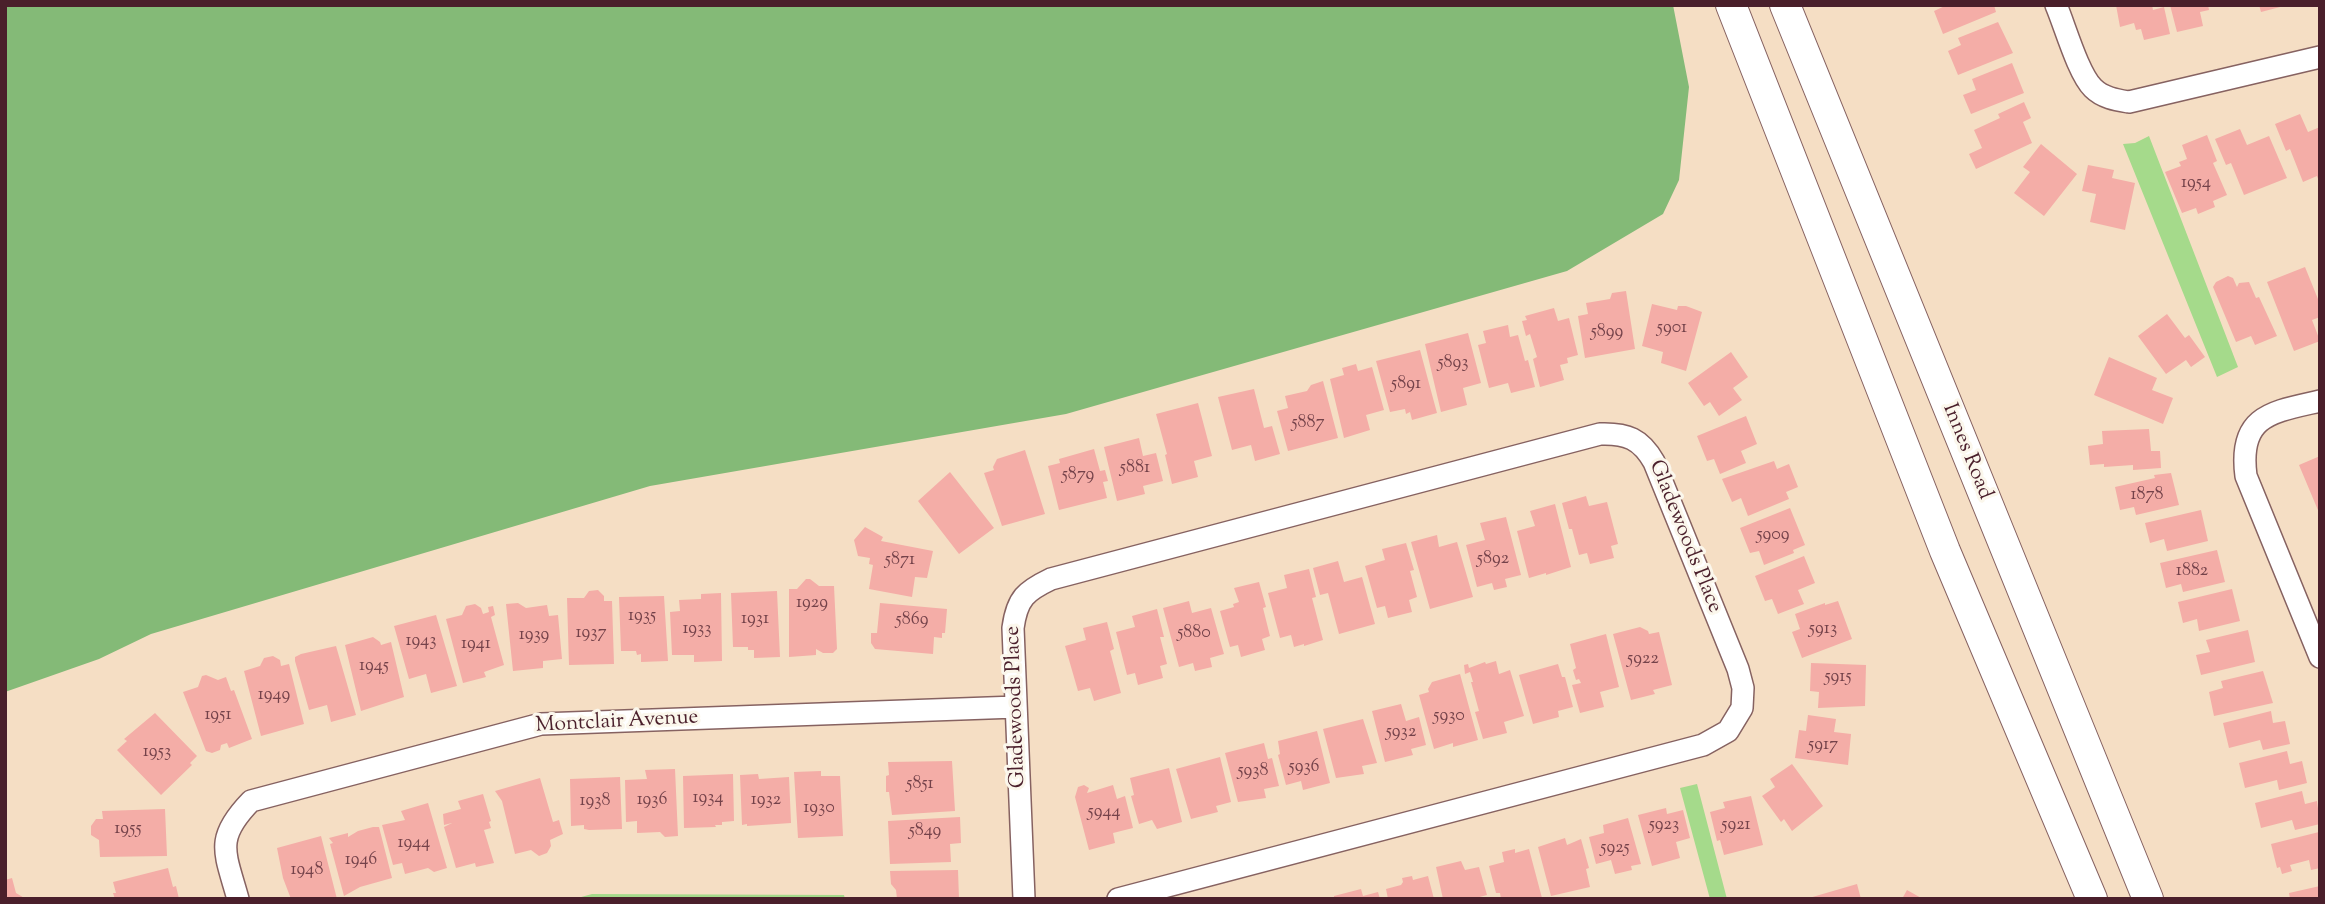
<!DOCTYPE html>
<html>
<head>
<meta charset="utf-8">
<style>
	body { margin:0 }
	#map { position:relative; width:2325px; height:904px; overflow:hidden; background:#f5dec4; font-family:"Sorts Mill Goudy",serif }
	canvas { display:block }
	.frame { position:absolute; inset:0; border:7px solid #4a1f2b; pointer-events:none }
</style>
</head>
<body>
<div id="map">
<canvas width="2325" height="904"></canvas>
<div class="frame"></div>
</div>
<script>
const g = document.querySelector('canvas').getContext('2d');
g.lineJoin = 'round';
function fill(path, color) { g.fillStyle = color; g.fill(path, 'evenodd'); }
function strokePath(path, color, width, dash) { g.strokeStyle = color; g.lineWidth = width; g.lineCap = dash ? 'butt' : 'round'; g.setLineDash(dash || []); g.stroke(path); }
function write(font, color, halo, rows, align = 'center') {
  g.font = font + ' "Sorts Mill Goudy",serif'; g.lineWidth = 6; g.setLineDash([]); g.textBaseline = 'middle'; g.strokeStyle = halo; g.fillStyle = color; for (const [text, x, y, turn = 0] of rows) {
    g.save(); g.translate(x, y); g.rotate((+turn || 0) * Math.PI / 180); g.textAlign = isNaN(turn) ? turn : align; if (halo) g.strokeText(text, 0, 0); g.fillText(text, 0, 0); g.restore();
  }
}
const green = new Path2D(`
	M2149,136l89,231 -21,10 -94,-233 12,-1z
	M1697,784l30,115h-17l-30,-111z
	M592,894l252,1 1,4h-271z`);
const forest = new Path2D(`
	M5,5h1668l16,82 -10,93 -16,34 -96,57 -501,143 -416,72 -499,148 -52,25 -94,33z`);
const building = new Path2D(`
	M1947,5h47l2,7 -53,22 -9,-23z
	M2116,5h36l1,5 11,-3 6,27 -26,6 -3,-11 -5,1 -2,-7 -14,4z
	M2170,5h38l1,5 -9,2 3,14 -26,6z
	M2259,5h25v1l-23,6z
	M1998,22l15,31 -55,22 -10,-24 13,-6 -3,-7z
	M2012,63l12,30 -53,21 -8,-19 13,-5 -4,-11z
	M2024,102l7,16 -8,4 9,21 -56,26 -7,-15 13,-6 -8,-18 26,-12 -2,-4z
	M2300,114l8,18 12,-5v57l-3,-8 -14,6 -13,-33 -4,2 -11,-27z
	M2240,129l7,16 22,-9 18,42 -43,17 -13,-32 -5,2 -11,-26z
	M2207,135l10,26 -4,2 14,32 -14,6 2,6 -17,7 -2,-6 -14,5 -17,-41 16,-6 -2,-4 8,-3 -5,-14z
	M2041,144l36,30 -33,42 -30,-23 16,-21 -7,-5z
	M2088,165l26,5 -2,8 23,5 -10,47 -35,-8 6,-28 -14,-3z
	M2305,267l15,37v13l-8,3 8,21 -26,10 -27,-69z
	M2228,276l5,2 4,9 2,-4 10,-1 7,16 3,-1 18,39 -22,9 -4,-9 -15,6 -23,-55 3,-5z
	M1626,291l9,58 -50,9 -7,-42 10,-2 -2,-11 24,-4 2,-6z
	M1652,304l25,6 1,-4h8l16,6 -16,59 -25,-8 2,-11 -21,-6z
	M1554,308l4,13 11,-3 9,37 -11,3 1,5 -8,2 4,15 -24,7 -7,-28 4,-2 -7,-23 -4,2 -4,-15 5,-1 -2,-4z
	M2167,314l18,24 4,-3 16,22 -14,10 -5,-7 -20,14 -28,-38z
	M1508,325l2,12 8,-2 7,26 3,-1 7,27 -24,6 -3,-10 -19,5 -11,-43 8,-2 -3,-12z
	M1468,333l13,50 -18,5 4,17 -26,7 -16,-68z
	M1420,350l17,63 -25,7 -2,-8 -4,2 -1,-5 -15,3 -14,-51z
	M1731,352l17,25 -15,11 9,12 -23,16 -9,-14 -6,4 -16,-23z
	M2109,357l48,21 -5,12 21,8 -10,26 -69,-29z
	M1356,364l2,7 14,-4 12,43 -18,5 4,15 -26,8 -14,-59 14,-4 -2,-7z
	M1323,381l15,57 -50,13 -11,-40 11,-3 -3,-12 22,-5 4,-6z
	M1254,389l10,39 8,-2 8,28 -25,7 -4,-16 -19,5 -14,-53z
	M1198,403l14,53 -18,5 4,16 -26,7 -7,-29 2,-1 -11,-40z
	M1746,416l11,28 -16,7 5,12 -26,11 -6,-15 -7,2 -10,-25z
	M2149,429l2,22h9l1,17 -28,2v-5l-29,2v-3l-14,1 -2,-19 15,-2 -1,-13z
	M1139,438l4,18 13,-3 7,28 -20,5 2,8 -28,7 -13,-54z
	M1094,449l6,22 5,-1 3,11 -5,1 4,16 -48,12 -11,-44 12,-3 -1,-4z
	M1025,450l20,64 -43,12 -18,-53 10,-3 -1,-3 4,-8z
	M2320,456v59l-21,-50z
	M1774,461l3,8 12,-5 9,23 -12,5 3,7 -41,17 -7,-18 -9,4 -10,-23z
	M950,472l44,56 -35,26 -41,-53z
	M2171,473l8,32 -43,10 -2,-8 -14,3 -5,-23 40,-9 -1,-3z
	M1586,496l3,10 18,-4 11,42 -7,2 3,12 -24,6 -3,-11 -8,2 -7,-26h-3l-7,-26z
	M1555,504l16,63 -25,8v-2l-17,5 -12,-47 18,-5 -5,-15z
	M1790,508l15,37 -12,5 1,3 -30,12 -5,-14 -9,2 -10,-25z
	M2201,510l7,31 -41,10 -3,-12 -14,4 -5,-20z
	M1506,517l15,58 -16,4 2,8 -13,3 -2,-7 -15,4 -11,-42 19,-5 -5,-17z
	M865,527l18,10 -2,4 52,10 -6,27 -12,-1 -3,20 -43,-8 4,-24 -4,-1 1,-6 -12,-2 -4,-16z
	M1437,535l2,12 18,-5 16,55 -43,12 -19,-67z
	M1406,543l8,27 -4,1 7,26 -8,3 3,12 -24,6 -3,-12 -8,2 -12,-42 20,-6 -3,-11z
	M2217,550l8,32 -42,10 -2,-8 -15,4 -6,-25z
	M1804,556l11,27 -17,7 6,14 -26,10 -6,-15 -7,2 -10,-25z
	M1338,561l6,21 18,-5 13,47 -36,10 -11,-41 -8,2 -7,-27z
	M1309,569l7,28 -4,1 11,42 -19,6v-2l-10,3 -3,-12 -11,3 -12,-45 19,-5 -3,-13z
	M806,579h4l9,7h15l3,63 -4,4h-10l-7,-4v6l-27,2v-68h8z
	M1259,582l7,25 -3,1 7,28 -8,3 3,11 -24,7 -3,-12 -8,2 -10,-36 14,-4 -1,-3 6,-2 -5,-14z
	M2232,589l8,32 -41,10 -2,-12 -14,4 -5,-21z
	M598,590l6,6v5h8l2,63 -45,1 -2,-67h17l5,-7z
	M777,591l3,66 -26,1v-8h-6v-3h-15l-2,-54z
	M721,593l1,68 -28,1v-7h-22l-2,-43 10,-1 -1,-11 22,-1v-5z
	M664,596l4,65 -27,1v-8l-4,1 -1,-4h-15l-2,-54z
	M1189,601l3,12 19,-5 13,46 -14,4 2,9 -17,4 -2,-8 -14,4 -16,-59z
	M1838,601l14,38 -50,19 -10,-26 8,-3 -5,-15 30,-11v2z
	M518,603l8,5 21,-3 2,11 9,-1 4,44 -19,2v7l-30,3 -7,-67z
	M880,603l67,6 -2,24h-3v5l-8,-1 -1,17 -58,-5 -4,-6v-10h6z
	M475,604l6,4 2,6 6,-2 -1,-5 5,-1 2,9 -4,2 13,48 -20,7 2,5 -23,6 -17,-64 16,-4 4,-9z
	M1157,609l7,28h-4l7,27 -7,2 3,12 -25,7 -3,-12 -8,2 -11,-43 19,-5 -3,-11z
	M436,615l21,71 -26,7 -5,-19 -17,5 -15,-53z
	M1107,622l7,27 -4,2 11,42 -27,8 -4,-13 -12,3 -13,-45 21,-6 -3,-12z
	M1640,627l8,4 1,3 10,-2 13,53 -19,5 2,4 -24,6 -18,-66z
	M2248,630l7,32 -54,13 -5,-20 14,-3 -4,-12z
	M1606,634l13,53 -19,5 4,15 -24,6 -8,-28 9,-2 -2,-4 -3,1 -3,-10 3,-2 -6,-24z
	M373,637l7,5 1,3 10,-3 13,55 -43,14 -16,-66z
	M336,646l20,69 -25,7 -4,-17 -18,5 -14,-49v-4l6,-3z
	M273,656l7,4 1,6 8,-2 15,60 -43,12 -17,-65 16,-5 4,-8z
	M1496,661l3,13 11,-4 14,46 -20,6 3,11 -24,6 -8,-27 4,-1 -8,-29h2l-3,-10 -5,2 -1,-9 4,-1 1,4 16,-6 1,2z
	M1811,663l55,2 -1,41 -47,2 1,-16 -9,-1z
	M1558,664l4,13h3l8,30 -15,4 1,6 -26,7 -14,-49z
	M2263,671l10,32 -59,13 -5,-24 14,-4 -2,-7z
	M1460,674l18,66 -25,7v-4l-19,6 -15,-54 10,-3 -1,-3 4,-7z
	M206,675l12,5 8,-3 5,14 3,-1 18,49 -23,9 -2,-5 -6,2 -1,5 -8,3 -6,-2 -23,-59 15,-5 4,-11z
	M1401,704l5,17 13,-4 7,28 -15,4 2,6 -28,7 -13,-51z
	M2271,711l2,12 12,-2 5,23 -27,6 -3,-10 -31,8 -6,-25z
	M155,713l42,43 -7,7 2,2 -31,30 -44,-45 10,-9 -3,-2z
	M1808,715l28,4 -2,13 17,2 -3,31 -53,-7 4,-28 7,1z
	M1363,719l14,44 -15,3 2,8 -28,4 -13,-49z
	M1317,731l13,52 -27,7 -2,-9 -15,4 -8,-30 2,-1 -2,-13z
	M1264,743l4,16 4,-1 7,28 -15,3 2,9 -28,4 -13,-49z
	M2287,751l3,13 12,-3 5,22 -28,7 -2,-10 -32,8 -6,-25z
	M1220,757l11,45 -15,4 2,6 -27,7 -15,-50z
	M952,761l3,50 -63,4 -3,-23h-3v-16l3,-1 -1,-13z
	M1792,764l31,42 -31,25 -8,-12 -3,3 -19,-26 13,-9 -5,-8z
	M1169,768l13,54 -25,7 -5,-9 -13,4 -8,-28 3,-1 -4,-17z
	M675,769l3,67 -13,1 -5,-5 -23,1v-12l-11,1 -1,-42 22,-1 -2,-9z
	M821,771v5h19l3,60 -45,2 -4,-66z
	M733,774l1,47 -12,1v3h-7l1,2 -32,1 -1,-52z
	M758,774l1,5 30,-2 2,46 -44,3v-2l-5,1 -2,-50z
	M620,777l2,52 -33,1 -5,-1v-4l-13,1 -1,-47z
	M540,778l13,44 6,-2 4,14 -13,6 1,6 -4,7 -8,3 -8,-6 -16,4 -13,-53 -7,-10z
	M1084,785l5,3 -2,5 26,-8 4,14 8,-3 8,32 -20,5 2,10 -26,7 -14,-53 3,-10z
	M2302,791l3,13 12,-3 3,23 -25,6 -3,-10 -31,8 -6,-25z
	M483,794l8,27 -2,1 2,6 -7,2 10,33 -18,4 -1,-4 -19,5 -12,-41 8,-4 -8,2 -1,-11 18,-5 -3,-8z
	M1751,796l12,49 -39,10 -4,-15 -3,1 -7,-29 15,-4 -2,-6z
	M428,803l19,65 -13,4 -6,-4 -23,6 -3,-11 -9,2 -11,-40 23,-5 -4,-9z
	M1666,808l1,6 16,-4 7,28 -14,4 4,16 -28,8 -14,-51z
	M165,809l2,47 -67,1 -1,-17 -8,-5v-9l5,-7h7l-1,-8z
	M960,817l1,26 -11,1 1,18 -61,2 -2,-43z
	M1628,818l13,46 -10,2 1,4 -17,4 -4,-14 -15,4 -7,-27 15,-4 -1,-8z
	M373,827h6l13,51 -32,9 -16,9 -14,-52 3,-1 -4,-5 19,-5v4l10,-6z
	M2319,832l1,36 -9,2 -2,-10 -19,5 2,6 -10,3 -2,-7 -3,1 -6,-24z
	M321,836l16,63h-46l-8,-21 -6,-30z
	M1565,838l2,7 14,-6 8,29 -3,1 4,18 -39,9 -13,-49z
	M1515,849v4l14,-4 13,49 -41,1 -1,-6h-4l-7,-27 15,-4 -2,-10z
	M1461,861l4,9 14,-3 8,28 -15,4h-29l-7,-32z
	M168,868l5,19 3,-1 3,13h-64l-2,-6h3l-3,-11z
	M958,870l1,29h-62l-1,-9 -5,-6 -1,-13z
	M1412,876l1,4 15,-4 6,23h-46l-2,-10 15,-4 2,-3 -1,-4z
	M12,878l4,15 10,6h-21v-19z
	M1857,884l4,15h-52v-1z
	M2320,886v13h-30l-1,-6z
	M1361,889l2,7 15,-4 2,7h-46v-3z
	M1907,890l16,9h-21z`);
const minor = new Path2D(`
	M2056,5c9,21 22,68 37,83 10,10 24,12 36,14l191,-45
	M2320,401c-48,11 -82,14 -74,75l74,181
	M238,899c-13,-47 -24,-60 13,-98l290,-77 475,-17
	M1024,899l-11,-271c4,-30 13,-37 38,-49l549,-145c27,-1 41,5 54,28l84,207 5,19 -1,20 -14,23 -25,14 -585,154`);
const secondary = new Path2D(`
	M1731,5l214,546 147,348
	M1785,5l363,894`);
const numberNames = [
	["1954",2196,184],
	["5901",1672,329],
	["5899",1607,333],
	["5893",1453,364],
	["5891",1406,385],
	["5887",1308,424],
	["5881",1135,469],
	["5879",1078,476],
	["1878",2147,496],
	["5909",1773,536],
	["5892",1493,560],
	["5871",900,561],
	["1882",2192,572],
	["1929",812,604],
	["1935",642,617],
	["1931",755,620],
	["5869",912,621],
	["1933",697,630],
	["5913",1823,630],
	["1937",591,634],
	["5880",1194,634],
	["1939",534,636],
	["1943",421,642],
	["1941",476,645],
	["5922",1643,660],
	["1945",374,667],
	["5915",1838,678],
	["1949",274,696],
	["1951",218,716],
	["5930",1449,717],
	["5932",1401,733],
	["5917",1823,746],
	["1953",157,753],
	["5936",1304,768],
	["5938",1253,772],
	["5851",920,785],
	["1934",708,799],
	["1936",652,801],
	["1932",766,801],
	["1938",595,802],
	["1930",819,809],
	["5944",1104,813],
	["5923",1664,826],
	["5921",1736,826],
	["1955",128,830],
	["5849",925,832],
	["1944",414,844],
	["5925",1615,849],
	["1946",361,861],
	["1948",307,871]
];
const streetNames = [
	["Innes Road",1966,452,68],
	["Gladewoods Place",1684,537,68],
	["Gladewoods Place",1017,707,-92],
	["Montclair Avenue",617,723,-3]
];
fill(green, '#a5da8b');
fill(forest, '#84ba77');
fill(building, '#f4ada7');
strokePath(minor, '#866261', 24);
strokePath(secondary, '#866261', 32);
strokePath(minor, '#fff', 21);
strokePath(secondary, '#fff', 30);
write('18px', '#74424a', null, numberNames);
write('21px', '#4a1f2b', '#fbf7ec', streetNames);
</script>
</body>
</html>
